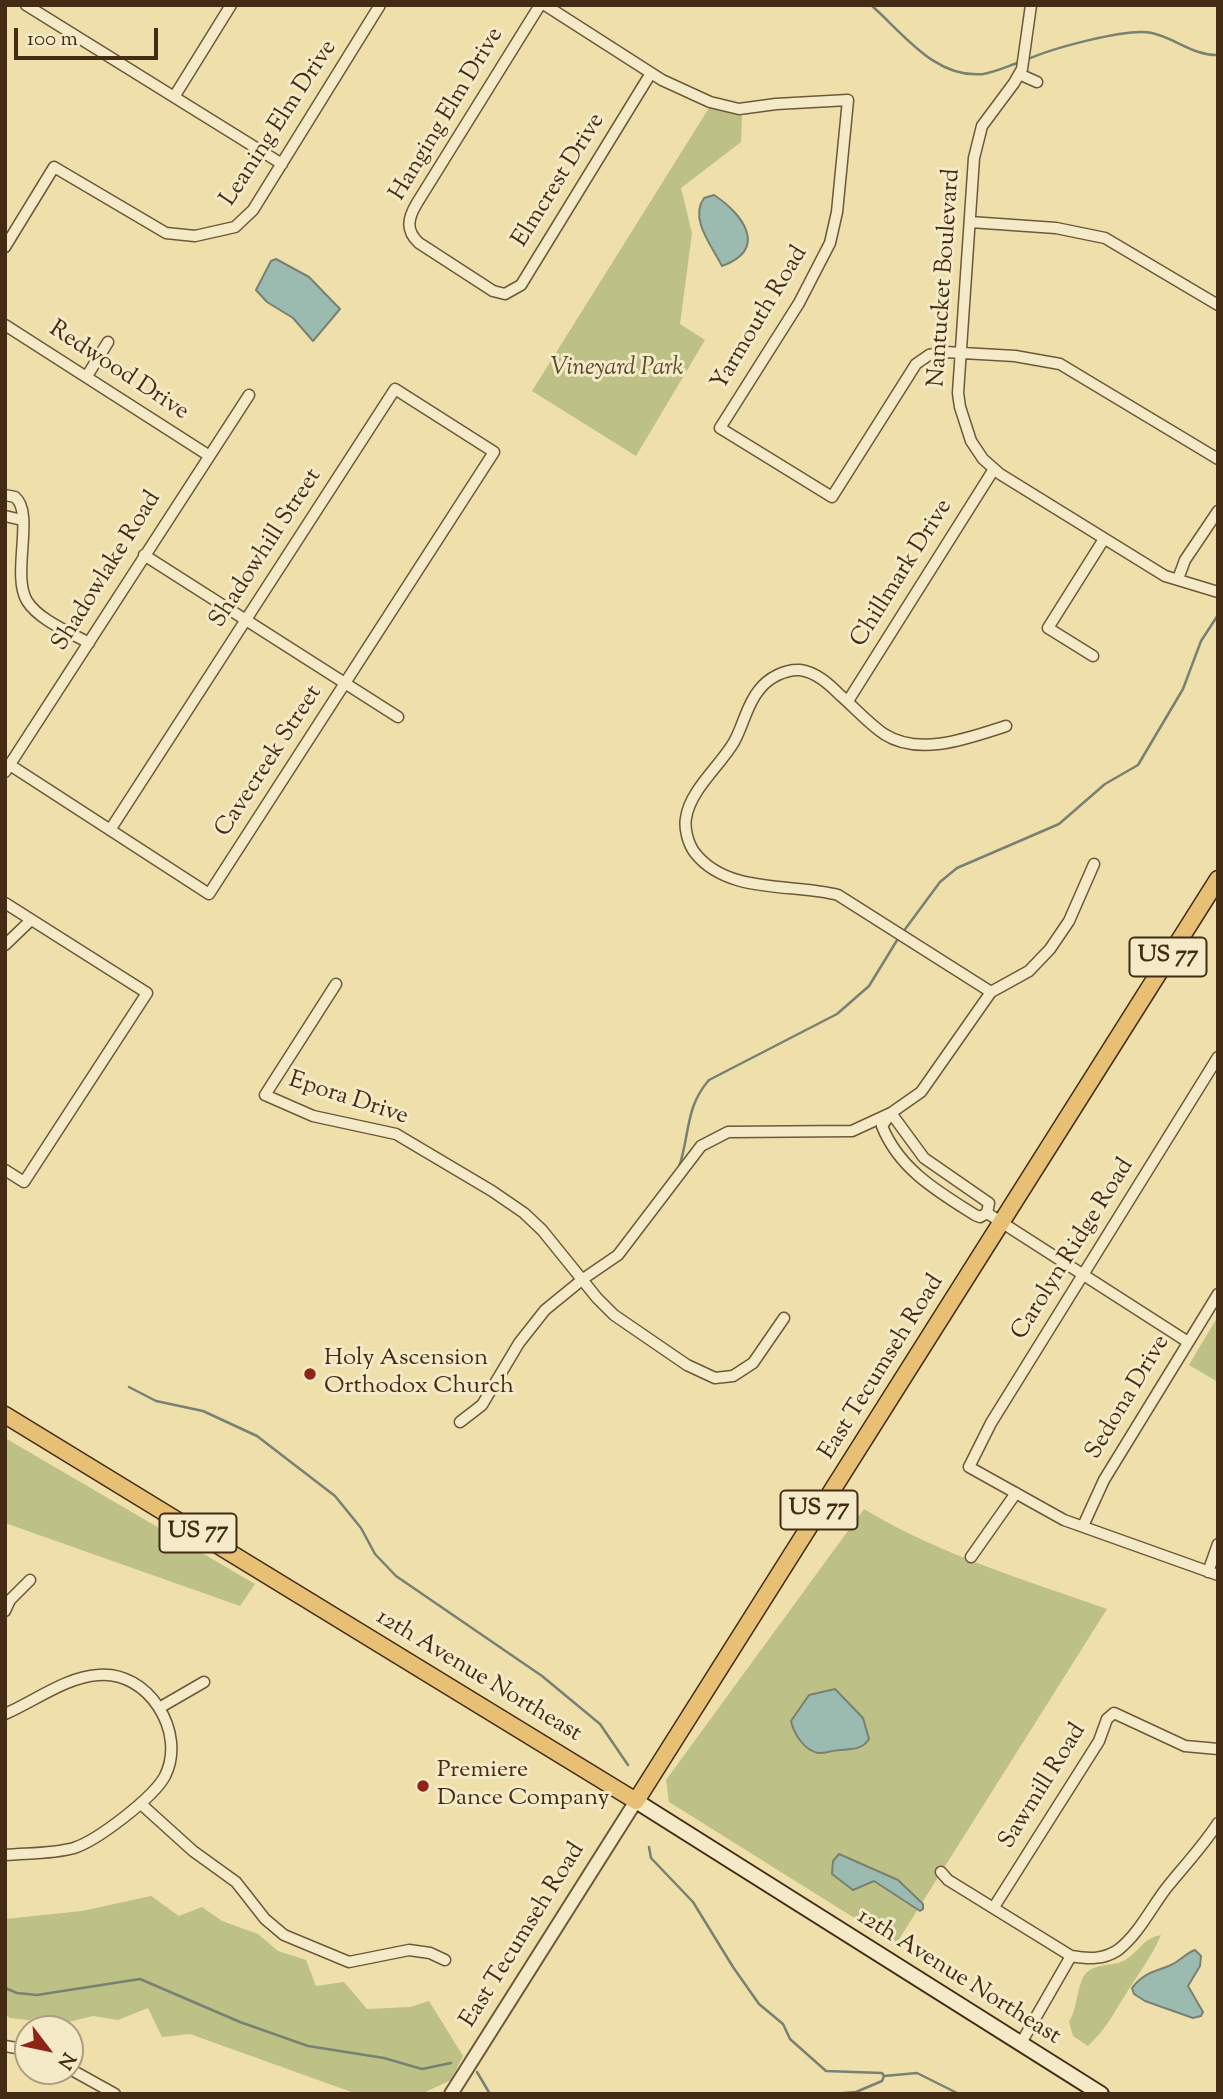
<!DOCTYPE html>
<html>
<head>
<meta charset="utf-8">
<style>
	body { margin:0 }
	#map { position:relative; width:1223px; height:2099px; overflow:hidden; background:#eedfab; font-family:"Sorts Mill Goudy",serif }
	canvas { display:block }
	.frame { position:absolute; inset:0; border:7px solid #432b14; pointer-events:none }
	.north { position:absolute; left:14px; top:2015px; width:70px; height:70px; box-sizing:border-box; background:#f4eac8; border:2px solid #ad9e80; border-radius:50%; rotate:122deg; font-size:19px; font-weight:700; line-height:28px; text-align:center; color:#432b14 }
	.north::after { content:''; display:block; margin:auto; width:24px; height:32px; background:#8f2418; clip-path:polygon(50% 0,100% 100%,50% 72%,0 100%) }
	.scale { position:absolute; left:14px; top:28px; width:144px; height:32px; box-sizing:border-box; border:4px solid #432b14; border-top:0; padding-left:9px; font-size:21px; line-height:24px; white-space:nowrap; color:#432b14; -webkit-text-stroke:5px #f4eac8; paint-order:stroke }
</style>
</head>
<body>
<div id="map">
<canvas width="1223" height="2099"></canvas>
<div class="frame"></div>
<div class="north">N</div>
<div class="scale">100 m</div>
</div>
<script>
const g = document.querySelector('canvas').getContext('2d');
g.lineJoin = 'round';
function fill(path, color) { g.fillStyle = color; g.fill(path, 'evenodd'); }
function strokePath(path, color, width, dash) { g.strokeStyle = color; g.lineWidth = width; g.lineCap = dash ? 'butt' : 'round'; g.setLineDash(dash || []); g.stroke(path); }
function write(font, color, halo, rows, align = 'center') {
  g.font = font + ' "Sorts Mill Goudy",serif'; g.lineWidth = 6; g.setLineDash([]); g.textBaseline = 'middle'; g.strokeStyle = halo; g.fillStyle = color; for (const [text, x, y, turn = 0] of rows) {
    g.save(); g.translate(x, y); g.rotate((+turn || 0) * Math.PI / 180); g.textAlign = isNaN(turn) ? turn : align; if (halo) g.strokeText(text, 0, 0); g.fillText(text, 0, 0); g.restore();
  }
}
const green = new Path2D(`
	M709,108l33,8 -1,26 -60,46 11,45 -12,91 25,16 -69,116 -104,-65z
	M1218,1316v66l-29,-17z
	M5,1438l250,146 -15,22 -235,-83z
	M864,1509c74,45 161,71 243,100l-211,335 -227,-142 -3,-22z
	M151,1896l28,20 23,-9 20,14 36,13 20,17 28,9 10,26 28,-4 23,27 43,-2 19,-6 34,55 -12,24 -30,14h-64l-167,-60 -28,3 -14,-29 -30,12 -25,-4 -33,8 -50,-6 -5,-4v-95l77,-8z
	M1161,1935c-10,23 -21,36 -34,57 -14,22 -19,35 -39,54l-15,-10 -4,-14c8,-14 7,-28 13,-42 7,-19 30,-12 43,-20 15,-9 18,-22 36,-25z`);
const water = new Path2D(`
	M714,195c29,19 55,54 8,71 -10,-20 -33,-47 -18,-68z
	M276,259l33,18 31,32 -27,32 -20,-23 -26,-16 -11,-12 15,-29z
	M835,1689l28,29 6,21c-7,11 -18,10 -29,11 -7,0 -15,4 -22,3 -14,-3 -24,-19 -27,-32l18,-26z
	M839,1854l59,26 25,24v5l-3,2 -46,-30 -21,9 -21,-16 1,-13z
	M1195,1950l6,6 -1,10 -12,20 15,26 -2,4 -8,2 -48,-17 -11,-7 -2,-6c12,-16 23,-16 39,-23 9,-4 15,-12 24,-15z`);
const stream = new Path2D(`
	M871,5c32,28 64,74 112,69 13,-2 25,-8 37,-12
	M1026,60c24,-11 102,-33 126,-27 23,5 42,23 66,22
	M903,932l37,-50 17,-14 102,-44 46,-40 33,-19 45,-76 18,-48 17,-26
	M679,1167c11,-32 6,-60 30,-87l128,-66 32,-28 30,-49
	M129,1387l27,14 47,10 54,25 78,60 26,32 14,26 21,22 146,100 58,48 28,41
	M649,1847l2,11 42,44 40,65 26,37 24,20 7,15 36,32 56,2 2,3 33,-3 42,21
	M5,1988l12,5 20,2 103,-16 100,43 68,24 76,12 38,11 29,-6
	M477,2072l13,22
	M833,2094l23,-2 26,-11 2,-5`);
const minor = new Path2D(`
	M26,5l256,159
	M540,5l-123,198c-9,15 -12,27 2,40l74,48 12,3 16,-9 130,-212
	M545,5l117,75 48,22 29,7 37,-5 72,-4 -11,112 -7,31 -31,60 -79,125 112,69 84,-133 13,-9 16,-3 70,4 45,8 158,95
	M1031,5l-9,64 -8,14 -32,43 -8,32 -16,235 2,14 11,34 12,18 17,15 165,102 53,16
	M1019,74l18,8
	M174,97l57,-92
	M970,222l86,6 49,10 113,67
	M5,247l49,-80 112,66 29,3 40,-9 18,-17 127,-205
	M5,325l203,130
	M87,376l21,-34
	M5,495l10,2c20,16 -4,78 12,104 12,19 42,31 62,42
	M5,516l17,4
	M144,555l254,162
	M1178,579l7,-19 33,-49
	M1093,656l-45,-28 56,-89
	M848,701l146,-232
	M10,765l199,129 285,-442 -99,-63 -285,441
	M5,772l244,-377
	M5,903l142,90 -123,189 -19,-12
	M5,945l26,-25
	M336,984l-71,111 48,21 83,18 96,57 32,22 18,17 55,68 17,17 73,50 28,13 18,-2 20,-13 31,-45
	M991,992l-153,-97c-44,-12 -110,0 -143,-42 -7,-9 -11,-25 -9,-35 4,-28 34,-52 48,-76 9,-16 13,-38 25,-52 9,-12 26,-21 41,-20 16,2 29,14 40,25 14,12 28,28 44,39 36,23 85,4 122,-8
	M1218,1057l-227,366 -22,44 95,53 154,55
	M891,1113l33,45 65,45 -2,10 -7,4 -5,-2c-38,-24 -76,-46 -93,-89z
	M987,1213l201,129
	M460,1422l22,-17 37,-62 26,-33 38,-31 35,-24 83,-109 27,-14 124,-1 39,-18 30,-21 70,-100 38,-21 21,-22 19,-28 25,-57
	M1083,1526l21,-46 114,-186
	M971,1557l45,-64
	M1208,1572l10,-28
	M5,1611l5,-11 20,-20
	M159,1708l45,-26
	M5,1714c30,-13 61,-37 93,-39 50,-5 89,57 67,101 -12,22 -67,64 -91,72 -22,6 -46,5 -69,7
	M141,1804l52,47 43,31 29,37 19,16 65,27 60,-12 21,3 15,7
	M941,1872l7,8 123,76c17,3 32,4 47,-6 21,-16 34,-44 50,-64 17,-21 35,-40 50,-63
	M994,1907l105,-166 8,-22 7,-6 71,33 33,3
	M1021,2043l50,-87
	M5,2046l23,4
	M70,2069l45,25`);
const tertiary = new Path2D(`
	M451,2094l185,-293`);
const secondary = new Path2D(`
	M636,1801l465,293`);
const primary = new Path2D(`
	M5,1415l631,386 582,-922`);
const markers = [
	[310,1374,7,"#8f2418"],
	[423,1786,7,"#8f2418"]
];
const shields = [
	[1168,957,77],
	[819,1510,77],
	[198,1533,77]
];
const shieldNames = [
	["US 77",1168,957],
	["US 77",819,1510],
	["US 77",198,1533]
];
const streetNames = [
	["Hanging Elm Drive",448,115,-59],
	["Leaning Elm Drive",280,124,-57],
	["Elmcrest Drive",560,181,-58],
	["Nantucket Boulevard",946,278,-86],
	["Yarmouth Road",761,319,-59],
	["Redwood Drive",118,372,33],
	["Shadowhill Street",267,549,-57],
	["Shadowlake Road",108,572,-58],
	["Chillmark Drive",903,574,-58],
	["Cavecreek Street",270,762,-57],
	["Epora Drive",348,1100,18],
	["Carolyn Ridge Road",1074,1250,-58],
	["East Tecumseh Road",883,1368,-58],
	["Sedona Drive",1129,1398,-59],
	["12th Avenue Northeast",478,1677,31],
	["Sawmill Road",1044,1787,-58],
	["East Tecumseh Road",524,1936,-58],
	["12th Avenue Northeast",958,1978,32]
];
const parkNames = [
	["Vineyard Park",617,370]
];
const poiNames = [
	["Holy Ascension",324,1360],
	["Orthodox Church",324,1388],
	["Premiere",437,1772],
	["Dance Company",437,1800]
];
fill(green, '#bdc186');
fill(water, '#9bbbb1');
strokePath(water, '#788172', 2);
strokePath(stream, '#788172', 2.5);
strokePath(minor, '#6e583a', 13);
strokePath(tertiary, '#6e583a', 16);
strokePath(secondary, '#432b14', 18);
strokePath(primary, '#432b14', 19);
strokePath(minor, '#f4eac8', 10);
strokePath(tertiary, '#f4eac8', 12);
strokePath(secondary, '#f4eac8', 14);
strokePath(primary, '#e7c076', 16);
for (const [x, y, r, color] of markers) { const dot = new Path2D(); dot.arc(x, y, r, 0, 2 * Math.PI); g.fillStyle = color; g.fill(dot); strokePath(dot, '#f4eac8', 2.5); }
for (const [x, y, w] of shields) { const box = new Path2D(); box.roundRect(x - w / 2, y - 19.5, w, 39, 5); g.fillStyle = '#f4eac8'; g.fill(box); strokePath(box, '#432b14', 2); }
write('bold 23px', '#432b14', null, shieldNames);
write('24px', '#432b14', '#f4eac8', streetNames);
write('italic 24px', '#5b492b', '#f4eac8', parkNames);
write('24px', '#432b14', '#f4eac8', poiNames, 'left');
</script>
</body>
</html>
